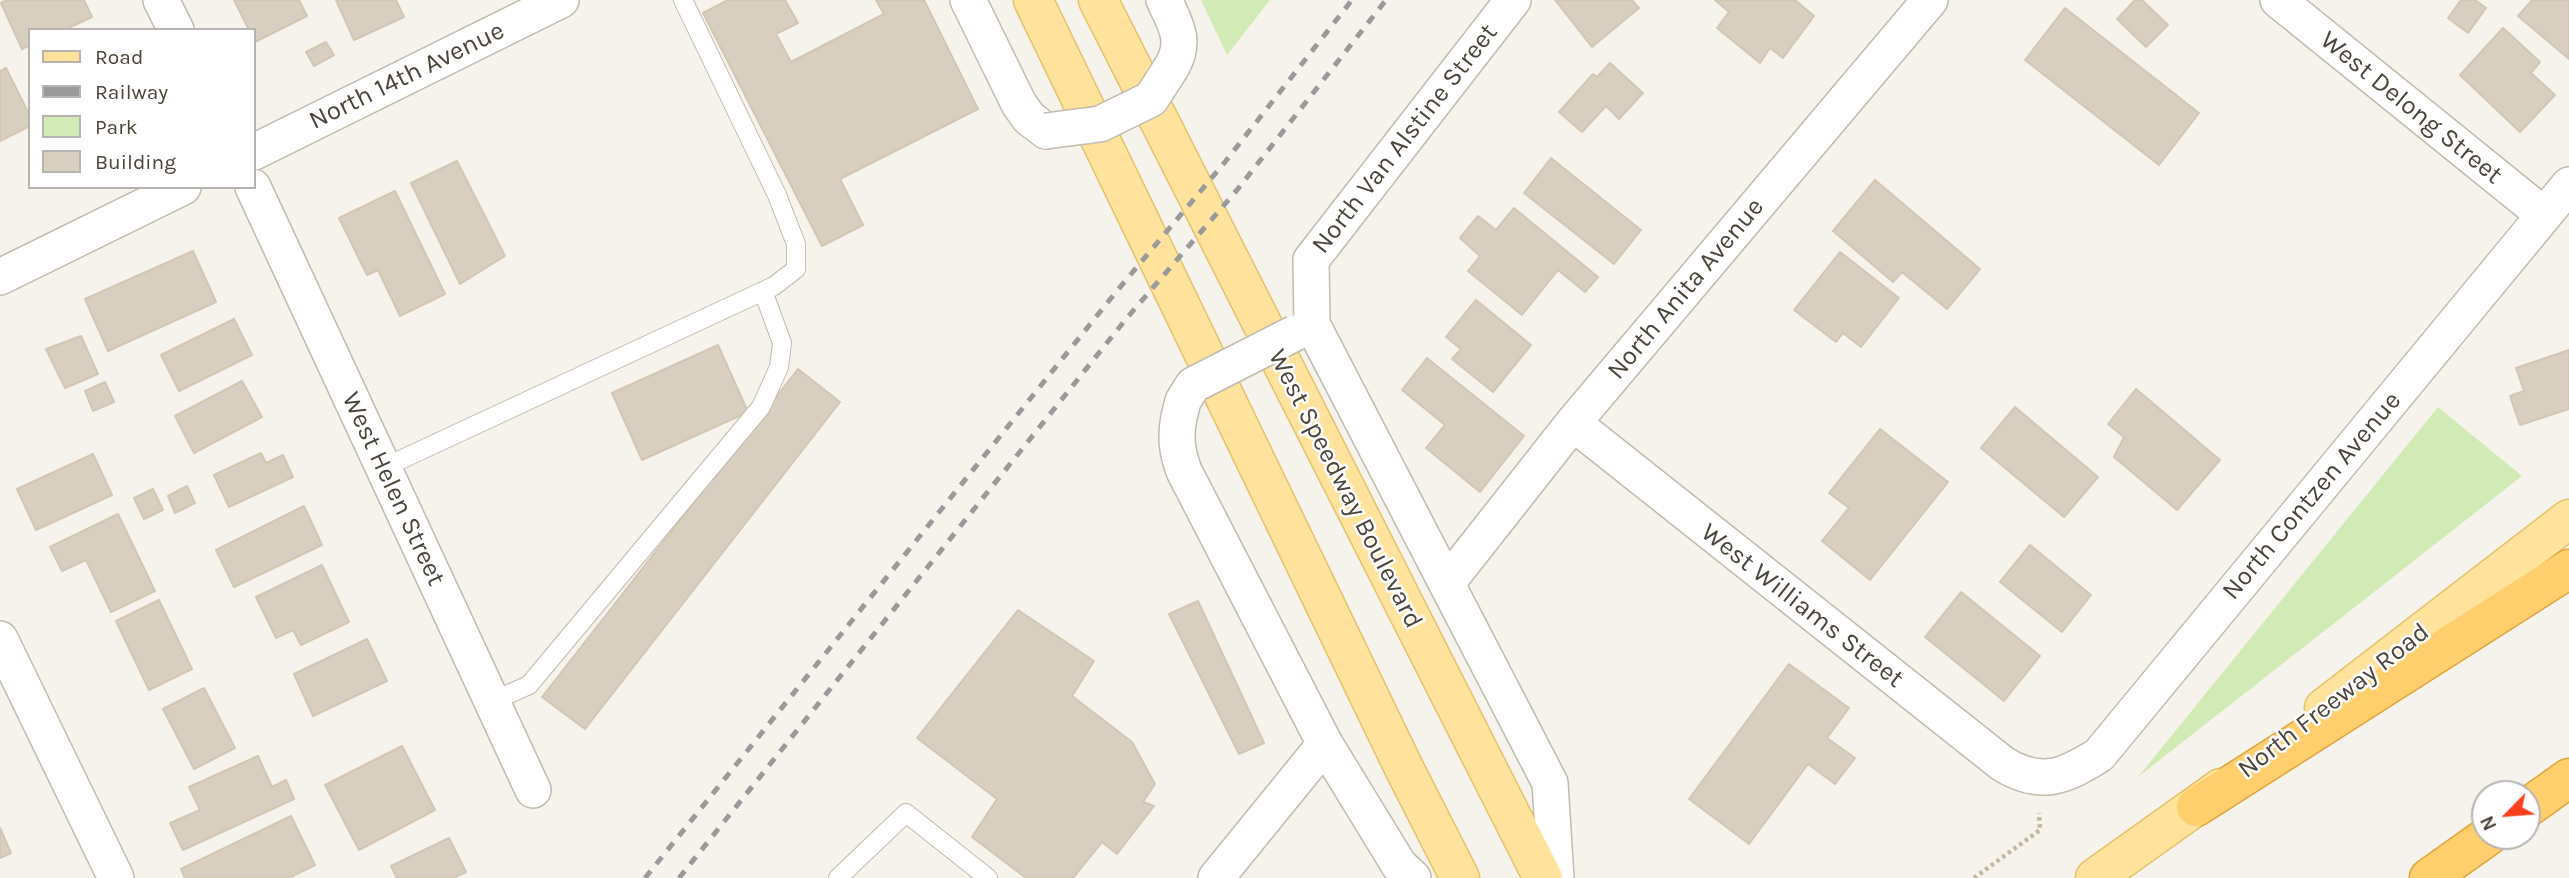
<!DOCTYPE html>
<html>
<head>
<meta charset="utf-8">
<style>
	body { margin:0 }
	#map { position:relative; width:2569px; height:878px; overflow:hidden; background:#f6f3ec; font-family:Karla,sans-serif }
	canvas { display:block }
	.legend { position:absolute; left:28px; top:28px; width:228px; height:161px; box-sizing:border-box; background:#fff; border:2px solid #b7b4b0; margin:0; padding:9px 12px; list-style:none; font-size:21px; color:#4b4439 }
	.legend li { display:flex; align-items:center; gap:14px; height:35px }
	.legend b { width:35px; border:2px solid #b7b4b0 }
	.north { position:absolute; left:2471px; top:780px; width:70px; height:70px; box-sizing:border-box; background:#fff; border:2px solid #b7b4b0; border-radius:50%; rotate:245deg; font-size:19px; font-weight:700; line-height:28px; text-align:center; color:#4b4439 }
	.north::after { content:''; display:block; margin:auto; width:24px; height:32px; background:#fc3f1d; clip-path:polygon(50% 0,100% 100%,50% 72%,0 100%) }
</style>
</head>
<body>
<div id="map">
<canvas width="2569" height="878"></canvas>
<ul class="legend">
<li><b style="height:9px;background:#ffe39c"></b>Road</li>
<li><b style="height:9px;background:#9a9a9a"></b>Railway</li>
<li><b style="height:19px;background:#d2eab5"></b>Park</li>
<li><b style="height:19px;background:#d8cfc1"></b>Building</li>
</ul>
<div class="north">N</div>
</div>
<script>
const g = document.querySelector('canvas').getContext('2d');
g.lineJoin = 'round';
function fill(path, color) { g.fillStyle = color; g.fill(path, 'evenodd'); }
function strokePath(path, color, width, dash) { g.strokeStyle = color; g.lineWidth = width; g.lineCap = dash ? 'butt' : 'round'; g.setLineDash(dash || []); g.stroke(path); }
function write(font, color, halo, rows, align = 'center') {
  g.font = font + ' Karla,sans-serif'; g.lineWidth = 5; g.setLineDash([]); g.textBaseline = 'middle'; g.strokeStyle = halo; g.fillStyle = color; for (const [text, x, y, turn = 0] of rows) {
    g.save(); g.translate(x, y); g.rotate((+turn || 0) * Math.PI / 180); g.textAlign = isNaN(turn) ? turn : align; if (halo) g.strokeText(text, 0, 0); g.fillText(text, 0, 0); g.restore();
  }
}
const green = new Path2D(`
	M1201,0h69l-43,55z
	M2438,407l84,69 -384,301z`);
const building = new Path2D(`
	M7,0h77l8,17 -28,13h-34v15l-8,4 -21,-46z
	M234,0h65l8,16 -52,26 -1,-12h-5z
	M336,0h60l8,17 -50,23z
	M728,0h57l13,23 -22,11 15,28 93,-48 -8,-14h48l54,109 -138,70 23,46 -41,21 -119,-233z
	M1555,0h77l7,8 -47,39z
	M1715,0h80l19,16 -31,42 -13,-10 -10,15 -43,-35 12,-16z
	M2135,0h7l26,25 -22,22 -29,-28z
	M2461,0h14l11,8 -18,25 -20,-15z
	M2532,0h37v59l-51,-43z
	M2065,8l134,105 -40,52 -134,-105z
	M2503,28l37,34 -9,11 24,22 -35,37 -60,-57z
	M326,42l8,13 -20,11 -8,-14z
	M1610,63l33,30 -24,26 -13,-13 -24,26 -23,-20 34,-38 4,3z
	M6,68l24,48v10l-30,15v-70z
	M1551,158l90,72 -27,34 -90,-71z
	M457,161l48,95 -45,28 -49,-101z
	M1875,180l105,89 -33,40 -45,-37 -9,10 -60,-51z
	M395,191l50,103 -45,22 -22,-46 -11,5 -28,-57z
	M1514,208l84,69 -13,15 -27,-22 -36,45 -54,-44 12,-15 -20,-18 18,-22 18,14z
	M193,251l23,51 -108,49 -23,-52z
	M1840,252l59,46 -38,49 -18,-14 -7,9 -42,-32z
	M1476,300l55,45 -38,47 -41,-33 9,-10 -15,-12z
	M234,319l18,36 -73,36 -18,-36z
	M81,336l17,38 -33,14 -19,-39z
	M718,345l30,67 -106,48 -30,-67z
	M2569,350v59l-49,16 -10,-29 14,-5 -8,-23z
	M1427,358l97,78 -44,56 -54,-44 19,-23 -43,-35z
	M798,369l42,33 -255,327 -43,-32z
	M242,381l20,36 -68,36 -19,-37z
	M105,382l9,20 -21,9 -8,-20z
	M2136,389l84,71 -43,50 -63,-53 10,-20 -16,-13z
	M2015,407l83,70 -34,40 -83,-69z
	M1880,429l68,53 -78,98 -48,-39 27,-33 -20,-15z
	M261,453l5,10 17,-8 10,22 -64,30 -15,-32z
	M93,454l19,41 -76,35 -19,-41z
	M187,486l8,17 -20,10 -7,-17z
	M153,489l10,21 -19,9 -10,-21z
	M304,506l18,39 -88,42 -18,-37z
	M118,514l37,77 -44,21 -25,-52 -24,11 -12,-24z
	M2030,545l61,50 -29,37 -62,-50z
	M322,565l27,57 -48,23 -8,-15 -17,8 -20,-41z
	M1961,592l79,64 -36,45 -79,-64z
	M159,600l33,69 -43,21 -33,-69z
	M1198,601l66,142 -25,11 -70,-140z
	M1018,610l76,51 -22,35 60,46 23,42 -12,18 11,4 -37,48 -15,-12 -29,36h-47l-54,-41 25,-38 -80,-61z
	M367,639l20,42 -74,35 -19,-42z
	M1789,664l60,44 -22,30 28,20 -20,26 -27,-20 -59,80 -60,-45z
	M204,688l31,60 -41,21 -31,-60z
	M402,746l33,64 -76,40 -34,-65z
	M258,756l14,31 14,-7 8,19 -111,51 -13,-27 30,-13 -11,-23z
	M291,816l24,49 -26,13h-104l-4,-9z
	M0,828l11,25 -11,5z
	M449,838l17,34 -12,6h-57l-6,-12z`);
const path = new Path2D(`
	M1974,878l66,-48 -1,-17`);
const lane = new Path2D(`
	M383,468l391,-182 22,-17v-25l-19,-49 -94,-195
	M493,701l36,-16 232,-278 18,-40 3,-24 -19,-52
	M838,878l68,-65 82,65`);
const street = new Path2D(`
	M161,0l15,30
	M968,0l51,104 10,14 17,13
	M1164,0c12,25 23,42 7,68
	M1513,0l-202,260 1,64 238,459 6,95
	M2278,0l266,215
	M254,152l307,-152
	M253,187l280,603
	M0,277l183,-90
	M1179,417c-4,20 -2,35 5,54l141,273 74,121 14,13
	M1573,423l430,341c38,23 61,13 96,-9l470,-570
	M1447,583l126,-160 357,-423
	M0,639l116,239
	M1216,878l109,-134`);
const primary = new Path2D(`
	M1033,0l371,768 56,110
	M1098,0l445,878
	M2324,708l245,-189
	M2095,878l126,-90`);
const highway = new Path2D(`
	M2196,807l373,-238
	M2527,808l42,-30
	M2429,878l59,-42`);
const rail = new Path2D(`
	M645,878l471,-586 109,-130 127,-162
	M679,878l447,-559 111,-129 149,-190`);
const streetBridge = new Path2D(`
	M1046,131l54,-7 51,-25 20,-31
	M1179,417l4,-16 10,-16 102,-52`);
const streetNames = [
	["North 14th Avenue",407,76,-26],
	["West Delong Street",2411,108,39],
	["North Van Alstine Street",1405,139,-52],
	["North Anita Avenue",1686,289,-50],
	["West Helen Street",393,489,65],
	["West Speedway Boulevard",1345,489,63],
	["North Contzen Avenue",2312,496,-50],
	["West Williams Street",1802,606,38],
	["North Freeway Road",2334,701,-38]
];
fill(green, '#d2eab5');
fill(building, '#d8cfc1');
strokePath(building, '#d3c7b4', 2);
strokePath(lane, '#c2bbae', 20);
strokePath(street, '#c2bbae', 38);
strokePath(primary, '#e6c16a', 41);
strokePath(highway, '#e0a43c', 41);
strokePath(path, '#c4b79f', 4.5, [3.5, 3.5]);
strokePath(lane, '#fff', 18);
strokePath(street, '#fff', 35);
strokePath(primary, '#ffe39c', 38);
strokePath(highway, '#ffcf6e', 38);
strokePath(rail, '#9a9a9a', 5, [9, 9]);
strokePath(streetBridge, '#c2bbae', 38, []);
strokePath(streetBridge, '#fff', 35);
write('26px', '#4b4439', '#fff', streetNames);
</script>
</body>
</html>
